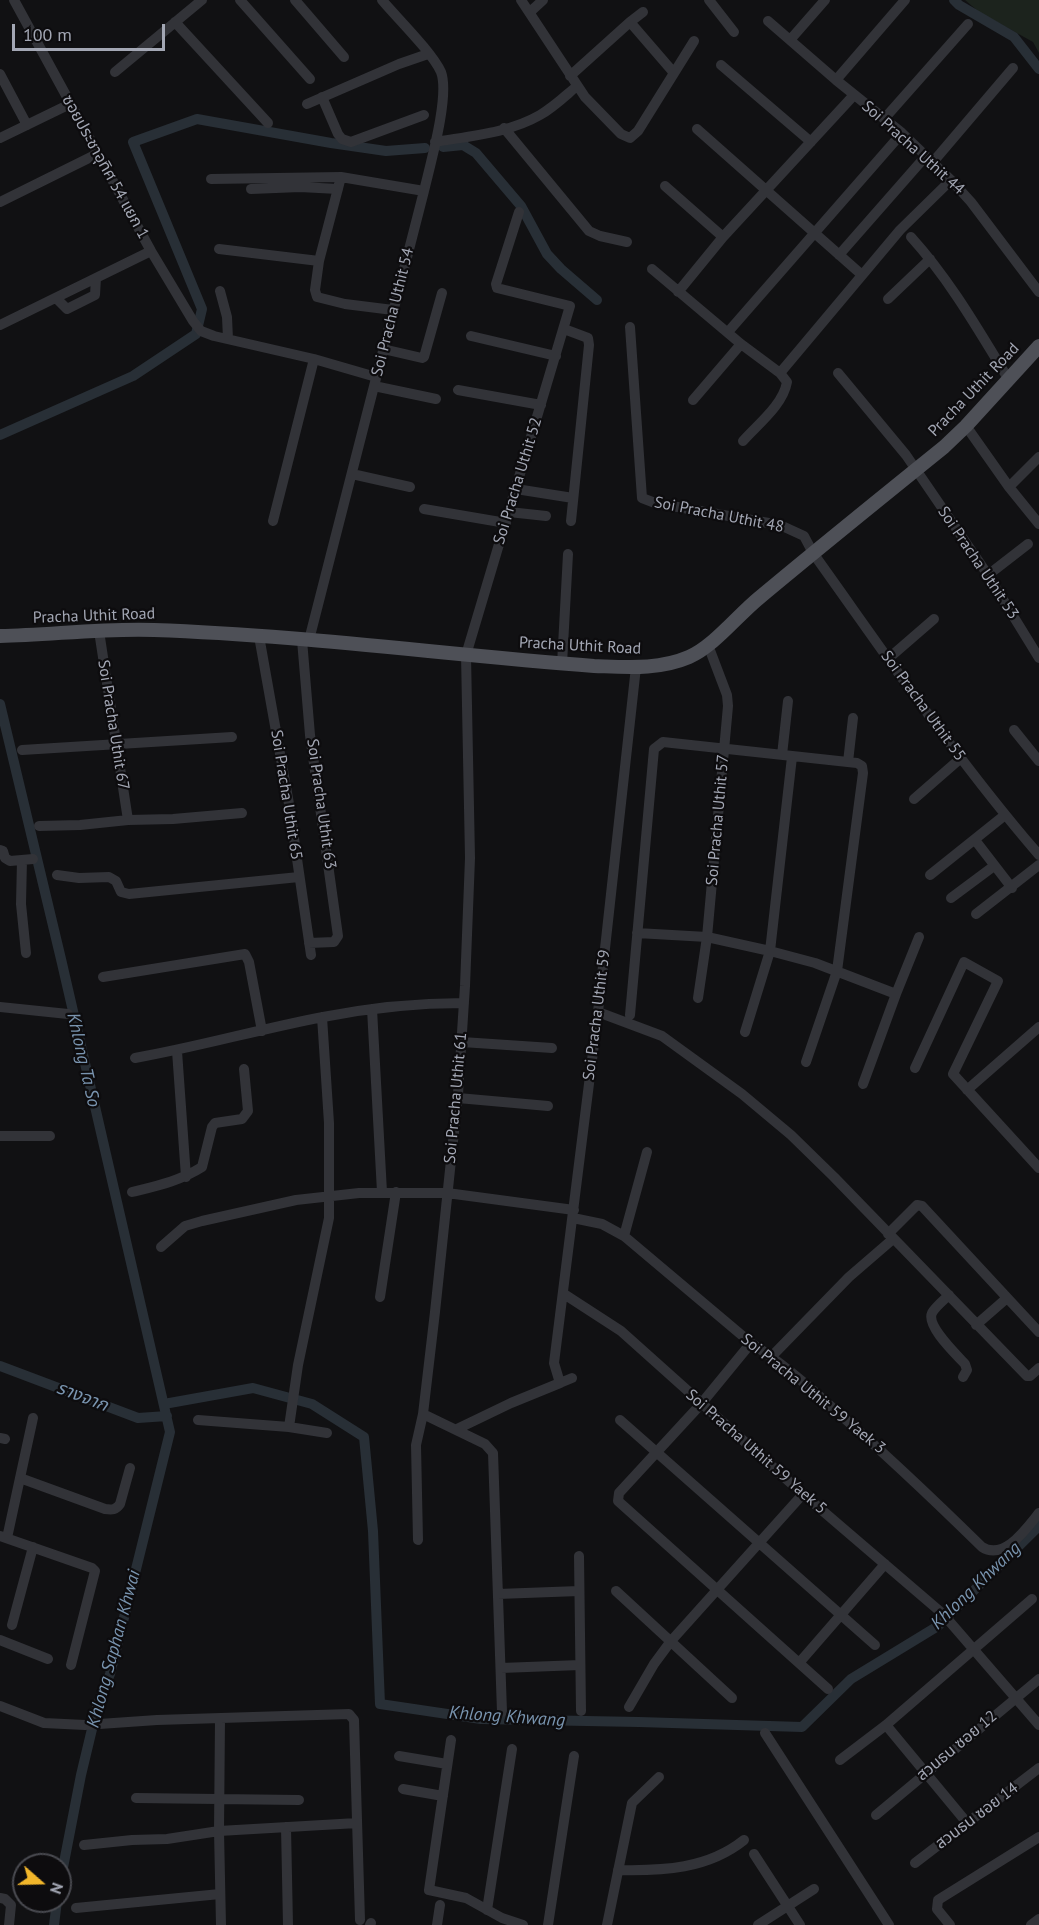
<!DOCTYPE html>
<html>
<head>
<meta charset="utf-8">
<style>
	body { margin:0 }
	#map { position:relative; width:1039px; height:1925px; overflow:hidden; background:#111113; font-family:"PT Sans",sans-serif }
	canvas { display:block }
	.north { position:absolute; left:12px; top:1853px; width:60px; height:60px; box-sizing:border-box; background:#0d0c0e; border:2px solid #494a50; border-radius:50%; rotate:110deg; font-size:16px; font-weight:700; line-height:24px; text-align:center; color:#a3a7b4 }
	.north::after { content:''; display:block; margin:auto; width:21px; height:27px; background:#f1b62b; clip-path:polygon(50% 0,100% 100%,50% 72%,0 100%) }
	.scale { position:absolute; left:12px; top:24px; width:153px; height:27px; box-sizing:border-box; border:3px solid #a3a7b4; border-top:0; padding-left:8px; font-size:18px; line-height:21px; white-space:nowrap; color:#a3a7b4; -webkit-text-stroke:4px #0d0c0e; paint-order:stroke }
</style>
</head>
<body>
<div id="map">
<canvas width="1039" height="1925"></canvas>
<div class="north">N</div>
<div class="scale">100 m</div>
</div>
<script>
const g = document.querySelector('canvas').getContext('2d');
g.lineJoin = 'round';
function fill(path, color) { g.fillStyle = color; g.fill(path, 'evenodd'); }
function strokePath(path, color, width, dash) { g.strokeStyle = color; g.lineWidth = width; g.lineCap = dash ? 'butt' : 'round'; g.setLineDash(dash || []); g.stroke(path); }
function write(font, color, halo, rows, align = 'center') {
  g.font = font + ' "PT Sans","Noto Sans Thai",sans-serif'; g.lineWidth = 4.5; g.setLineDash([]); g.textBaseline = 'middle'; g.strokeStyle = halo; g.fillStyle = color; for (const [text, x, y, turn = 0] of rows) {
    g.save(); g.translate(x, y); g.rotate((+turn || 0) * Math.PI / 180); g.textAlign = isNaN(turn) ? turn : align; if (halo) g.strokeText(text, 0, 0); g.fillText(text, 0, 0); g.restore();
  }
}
const green = new Path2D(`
	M965,0h74v53l-6,-11 -54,-30z`);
const canal = new Path2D(`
	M954,0l5,5 55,32 25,32
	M443,147l20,-2 13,8 45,53 26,48 14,15 36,31
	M0,435l133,-59 63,-42 6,-25 -69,-167 64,-23 134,24 55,8 39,-3
	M0,704l61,255 109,473 -60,242 -12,30 -17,71 -21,108
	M0,1366l138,52 29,-2
	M164,1404l89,-16 59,16 52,33 9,94 7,173 101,15 158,3 163,5 49,-48 87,-53 101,-100
	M54,1925l3,-24`);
const minor = new Path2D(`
	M14,0l137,251 42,70 8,10 13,5 100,23 62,18
	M240,0l70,79
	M295,0l49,57
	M521,0l64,97 36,37 9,4 8,-7 56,-90
	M709,0l25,32
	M530,12l13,-12
	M768,21l68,59 66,53 49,47 20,22 68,90
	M175,22l93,101
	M630,22l44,51
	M790,40l35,-40
	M721,65l90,77
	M115,72l87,-72
	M0,74l27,51
	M570,76l60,-54 13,-10
	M836,80l69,-80
	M322,97l16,37 4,5 9,3 73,-27
	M307,104l92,-40 29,-10
	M884,119l84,-95
	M504,128l85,103 11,5 27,6
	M697,129l165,146
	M0,138l70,-34
	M435,142c35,-6 74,-9 105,-27 14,-8 25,-19 37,-29
	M933,162l80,-94
	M211,179l130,-2 83,14
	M665,186l58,51
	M251,189l49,-2 38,2
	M0,202l97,-48
	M911,237c39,43 68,94 98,143
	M219,249l100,12 22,-84
	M839,255l86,-98
	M319,261l-4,29 2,7 28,7 48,6
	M652,269l89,75 39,29 7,9c-4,23 -29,42 -44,59
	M220,291l7,26 1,22
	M678,292l45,-55 131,-142
	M56,298l11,11 28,-14 1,-17
	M888,299l42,-40
	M0,325l151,-74
	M630,327l12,171 13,5 125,22 24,11 9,17c73,102 144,207 226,302
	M564,329l24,9 1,7 -18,176
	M728,332l174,-199
	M471,336l85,20
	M383,349l39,9 2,-1 18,-64
	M780,373l120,-143 51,-50
	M838,373l68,82 82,120 51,83
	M374,386l62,13
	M458,390l83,15
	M693,400l48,-56
	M966,426l43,61 30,37
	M352,474l58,13
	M1009,487l30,-30
	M516,489l57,9
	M424,509l82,14
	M509,512l37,4
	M273,521l41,-162
	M988,575l40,-31
	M99,631l29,189
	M259,636l30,168 22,151
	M302,640l8,95 28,201 -4,6 -25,1
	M309,640l115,-449c6,-26 26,-95 17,-119 -9,-20 -44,-54 -59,-72
	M889,658l45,-39
	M562,664l6,-110
	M1014,730l25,31
	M22,750l210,-13
	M782,755l6,-54
	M848,762l5,-44
	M914,799l47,-41
	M39,826l41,-1 48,-5 45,-1 69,-6
	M975,840l37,48
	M0,850l3,1 2,7 5,3 23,-2
	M22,860l-1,44 5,49
	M57,875l22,3 30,-1 7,4 5,11 8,2 170,-17
	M930,875l75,-60
	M951,898l43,-32
	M976,914l63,-49
	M637,933l70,4 63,14 45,12 81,31
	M103,977l142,-23 4,8 13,69
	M698,998l9,-61 21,-231 -1,-11 -19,-50
	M0,1007l68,7
	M372,1009l10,183
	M598,1012l64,24 80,58 49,41 43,42 193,199h3l9,-8
	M630,1015l24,-266 9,-7 194,21 5,3 1,7 -26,198 -31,91
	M745,1032l25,-81 22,-194
	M462,1042l90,6
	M177,1051l9,126
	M135,1058c63,-11 125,-29 188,-41 46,-9 94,-14 141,-14
	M915,1068l49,-106 34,19 -45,93 86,94
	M863,1084l33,-90 23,-57
	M967,1090l72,-63
	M458,1098l90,8
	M0,1136h50
	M132,1192c24,-6 48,-11 70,-25l10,-40 3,-4 27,-4 6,-8 -4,-42
	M573,1218l29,6 22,12 127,107c31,20 59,44 86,69 50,43 98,89 145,135 22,14 44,-18 57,-34
	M888,1234l29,-29 5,1 117,126
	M624,1236l23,-84
	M161,1247l24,-21 17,-5 94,-21 63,-7h88l127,17
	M564,1294l57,37 182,163 140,120 96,111
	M949,1295c-5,5 -14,12 -17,18 -6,13 24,41 33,51l2,6 -4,7
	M380,1297l16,-105
	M976,1325l31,-27
	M751,1343l-50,61 -82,89 -1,8 210,188
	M772,1356l77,-79 44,-38
	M560,1383l12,-5
	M423,1414l62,30 8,9 9,259
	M198,1420l91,7 38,6
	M620,1420l255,225
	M289,1427l9,-62 31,-147v-95l-7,-106
	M457,1429l54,-26 49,-20 -6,-20 44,-351 38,-345
	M0,1438l5,1
	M20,1478l85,31c7,1 11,1 15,-5l10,-36
	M0,1536l92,32 3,3 -24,94
	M7,1538l26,-120
	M418,1540l-2,-95 7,-31 12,-102 23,-218 7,-108 5,-128 -4,-203 104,-349 -73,-18 -1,-4 23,-72
	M579,1556l2,155
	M616,1591l116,107
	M498,1594l81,-3
	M12,1625l21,-78
	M0,1640l48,19
	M799,1663l86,-99
	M501,1668l79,-3
	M0,1706l44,17 41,2 72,-5 192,-6 5,6 6,200
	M629,1707l25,-43 17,-23 132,-147
	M220,1719l-1,112 2,94
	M886,1725l82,99
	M765,1733l124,192
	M451,1740l-22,150 37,8 36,20 21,7
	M399,1756l48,8
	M840,1760l46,-35 146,-126
	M403,1789l40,7
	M136,1798l163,2
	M876,1815l163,-136
	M286,1827l2,98
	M84,1845l48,-5 35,-1 52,-8 138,-8
	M754,1854l46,71
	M915,1863l124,-95
	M618,1870c45,1 90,-1 126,-30
	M0,1898l5,1 6,6 -2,20
	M76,1908l144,-14
	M487,1910l25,-161
	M370,1925l1,-2
	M437,1925l3,-20
	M548,1925l26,-169
	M607,1925l25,-122 27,-26
	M758,1925l56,-36
	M950,1925l-13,-16 1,-9 101,-63
	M1031,1925l8,-6`);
const major = new Path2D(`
	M0,636c51,-1 103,-8 154,-6 147,5 293,25 440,36 32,1 65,4 95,-9 25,-11 48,-41 70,-59 61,-51 123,-101 185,-151l22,-21 73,-80`);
const streetNames = [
	["Soi Pracha Uthit 44",913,148,42],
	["ซอยประชาอุทิศ 54 แยก 1",105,167,61],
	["Soi Pracha Uthit 54",393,312,-76],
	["Pracha Uthit Road",974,390,-46],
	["Soi Pracha Uthit 52",518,481,-73],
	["Soi Pracha Uthit 48",719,515,11],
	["Soi Pracha Uthit 53",978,563,56],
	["Pracha Uthit Road",94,616,-2],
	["Pracha Uthit Road",580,646,3],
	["Soi Pracha Uthit 55",923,706,54],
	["Soi Pracha Uthit 67",113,725,81],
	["Soi Pracha Uthit 65",286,795,81],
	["Soi Pracha Uthit 63",321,804,82],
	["Soi Pracha Uthit 57",718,820,-85],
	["Soi Pracha Uthit 59",597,1015,-83],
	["Soi Pracha Uthit 61",456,1098,-85],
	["Soi Pracha Uthit 59 Yaek 3",813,1394,39],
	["Soi Pracha Uthit 59 Yaek 5",756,1452,41],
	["สวนธน ซอย 12",957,1746,-40],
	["สวนธน ซอย 14",977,1816,-37]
];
const waterNames = [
	["Khlong Ta So",83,1060,77],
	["รางจาก",82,1397,21],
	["Khlong Khwang",976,1586,-44],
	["Khlong Saphan Khwai",114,1649,-75],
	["Khlong Khwang",507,1717,4]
];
fill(green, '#1c231d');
strokePath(canal, '#282f36', 10);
strokePath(minor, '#323338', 10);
strokePath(major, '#4e5057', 14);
write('16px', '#a3a7b4', '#0d0c0e', streetNames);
write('italic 18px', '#7994af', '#0d0c0e', waterNames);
</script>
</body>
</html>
